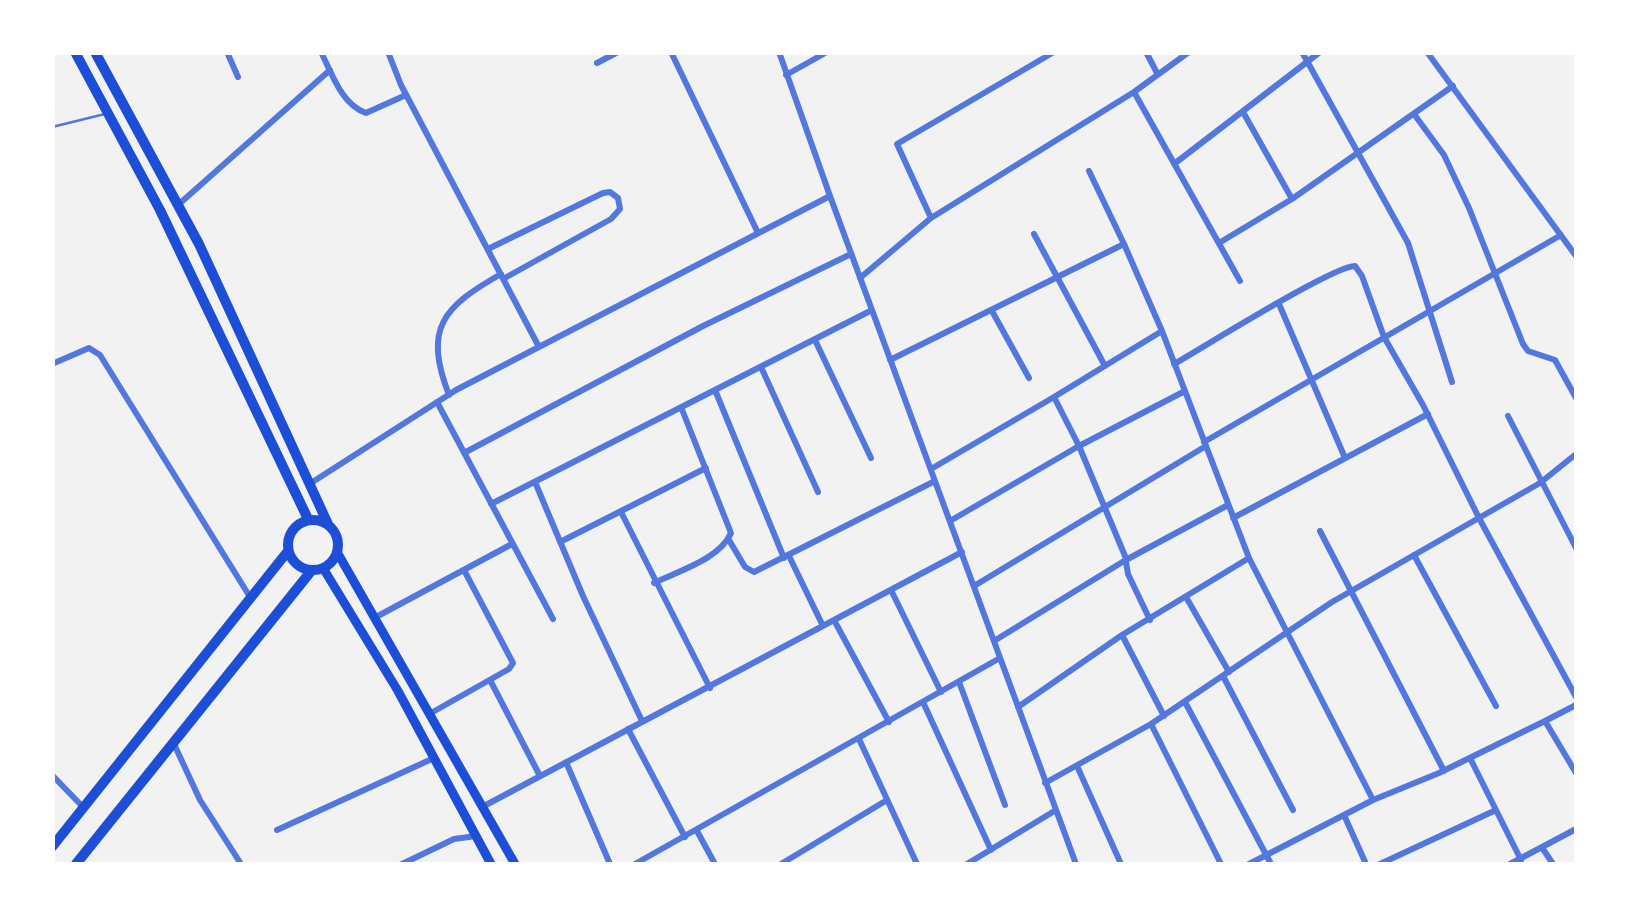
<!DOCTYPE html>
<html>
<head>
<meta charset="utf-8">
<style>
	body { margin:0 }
	#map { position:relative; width:1629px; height:917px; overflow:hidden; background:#f2f2f2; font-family:Arial,sans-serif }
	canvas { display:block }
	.frame { position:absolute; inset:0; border:55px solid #fff; pointer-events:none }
</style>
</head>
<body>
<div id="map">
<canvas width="1629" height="917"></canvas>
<div class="frame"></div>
</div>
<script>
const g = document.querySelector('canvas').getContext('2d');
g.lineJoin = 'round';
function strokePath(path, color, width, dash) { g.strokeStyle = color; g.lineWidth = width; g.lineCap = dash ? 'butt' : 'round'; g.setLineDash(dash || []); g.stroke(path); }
const service = new Path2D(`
	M52,127l53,-13`);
const minor = new Path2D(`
	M227,52l11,25
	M321,52c11,22 21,53 45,61l40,-18
	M388,52l13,33 138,262
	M671,52l87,181
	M1146,52l11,21
	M1302,52l106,191 44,139
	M1427,52l149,204
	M597,63l21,-11
	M786,75l41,-23
	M1134,92l106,189
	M1243,112l49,87 161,-113
	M1414,114l30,41 25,53 54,136 5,7 27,9 21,38
	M1174,164l146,-112
	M1089,171l35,73
	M830,196l246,668
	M178,205l152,-135
	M931,218l-34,-74 157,-92
	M1034,234l71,132
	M1219,243l73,-44
	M488,249l115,-56 7,-1 8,6 2,11 -9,10 -108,60
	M860,278l71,-60 203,-126 55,-40
	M1279,304l66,154
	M992,311l37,67
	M815,340l56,118
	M890,360l234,-116 38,87 87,227 -127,77 -104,72
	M52,364l37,-16 11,7 150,242
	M1174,364c30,-17 159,-98 181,-98l7,10 22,61 39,68 56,113 97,179
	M761,367l57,125
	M715,390l69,168
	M449,395c-26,-67 -6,-88 52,-121
	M437,402l116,217
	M1508,416l68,132
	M1204,442l357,-207
	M464,453l239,-127 148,-72
	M931,469l123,-72
	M535,482l48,114 59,125
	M311,483l145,-93 374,-194 -51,-144
	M491,504l381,-194
	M621,512l89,176
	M1233,518l195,-104
	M950,521l129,-75 106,-55
	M1320,531l124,240
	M729,540l16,27 9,5 181,-91
	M560,542l146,-74
	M1414,555l82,151
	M789,556l34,70
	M1249,558l124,242 66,-27 106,-52 31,52
	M654,583c24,-12 66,-24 77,-50l-50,-126
	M974,586l232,-140
	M891,590l50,102
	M1186,597l43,75
	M376,617l136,-73
	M834,620l55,102
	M1150,620l-22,-46 -3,-18 -46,-110 -25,-49 108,-66
	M1122,635l42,81
	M994,641l130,-80 104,-56
	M1223,676l70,134
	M490,680l50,96
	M959,682l46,123
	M923,702l68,148
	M1185,702l86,162
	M431,713l78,-44 4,-6 -49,-93
	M1545,721l31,-16
	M1151,724l70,140
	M628,729l57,108
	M859,739l58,125
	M174,744l26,56 41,64
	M1470,758l51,102
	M566,762l44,102
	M1077,766l44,98
	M52,775l31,32
	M1045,783l106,-59 181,-122 208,-119 36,-29
	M484,806l478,-254
	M1344,815l22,49
	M277,830l157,-72
	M697,831l18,33
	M1543,849l10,15
	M402,864l52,-25 22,-3
	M635,864l365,-206
	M781,864l106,-64
	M967,864l89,-54
	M1249,864l124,-64
	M1380,864l116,-54
	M1510,864l66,-35`);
const secondary = new Path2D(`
	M337,552l178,312
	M323,568l75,123 93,173`);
const trunk = new Path2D(`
	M75,52l85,158 148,309
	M95,52l104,192 129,280
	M288 545a25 25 0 1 1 50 0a25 25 0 1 1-50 0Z
	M52,847l236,-296
	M76,864l236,-294`);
strokePath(service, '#5277de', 2.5);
strokePath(minor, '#5277de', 6);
strokePath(secondary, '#1d4ed8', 9);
strokePath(trunk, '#1d4ed8', 10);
</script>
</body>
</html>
